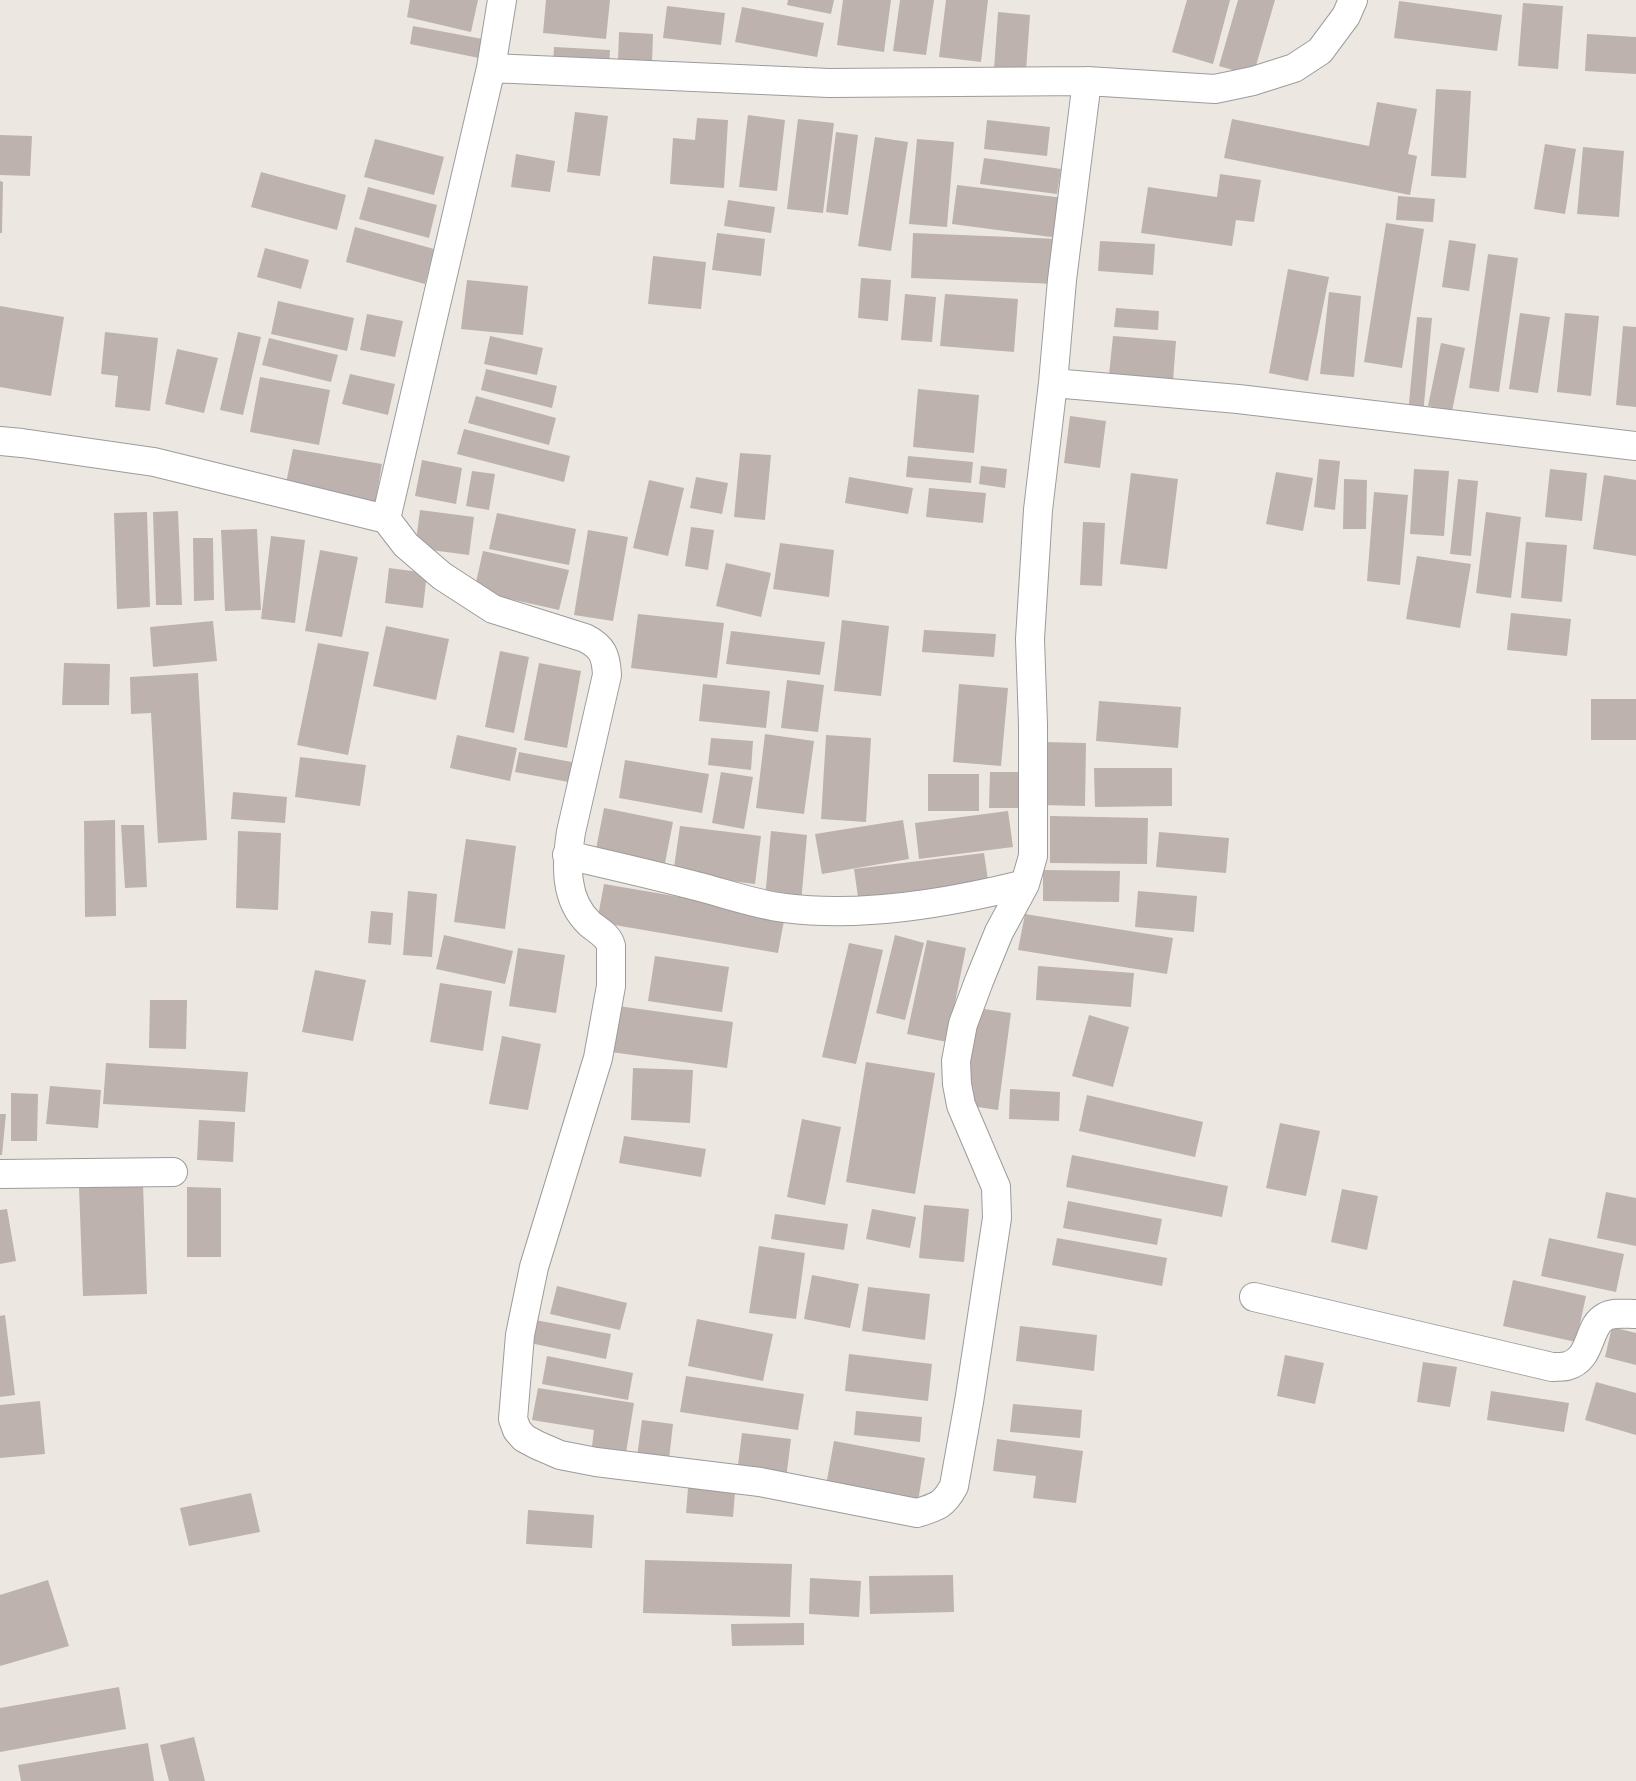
<!DOCTYPE html>
<html>
<head>
<meta charset="utf-8">
<style>
	body { margin:0 }
	canvas { display:block; background:#ece7e1 }
</style>
</head>
<body>
<canvas width="1636" height="1781"></canvas>
<script>
const g = document.querySelector('canvas').getContext('2d');
g.lineJoin = 'round';
function fill(path, color) { g.fillStyle = color; g.fill(path, 'evenodd'); }
function strokePath(path, color, width, dash) { g.strokeStyle = color; g.lineWidth = width; g.lineCap = dash ? 'butt' : 'round'; g.setLineDash(dash || []); g.stroke(path); }
const building = new Path2D(`
	M410,0h68l-7,32 -64,-15z
	M546,0h64l-4,39 -63,-6z
	M788,0h46l-3,14 -44,-9z
	M843,0h48l-7,52 -47,-7z
	M900,0h34l-8,55 -33,-4z
	M946,0h42l-7,62 -42,-5z
	M1187,0h43l-17,64 -41,-12z
	M1238,0h37l-22,76 -34,-10z
	M1399,1l103,14 -5,36 -103,-13z
	M1523,3l40,3 -5,63 -40,-3z
	M667,6l58,7 -4,32 -58,-7z
	M742,7l82,16 -7,34 -82,-15z
	M998,12l32,3 -4,56 -32,-2z
	M413,26l75,14 -4,19 -74,-15z
	M619,32l34,2 -1,29 -34,-2z
	M1587,34l49,3v37l-51,-3z
	M554,47l56,3 -1,18 -56,-4z
	M1436,89l35,2 -5,87 -35,-2z
	M1377,102l40,7 -9,45 9,2 -7,39 -186,-37 8,-39 137,27z
	M575,112l33,4 -8,60 -33,-4z
	M748,115l37,5 -8,71 -38,-4z
	M697,118l31,2 -4,68 -54,-4 3,-46 22,2z
	M798,119l36,4 -11,90 -36,-4z
	M987,120l63,7 -3,29 -63,-7z
	M836,132l22,3 -10,80 -22,-3z
	M0,135l32,1 -2,40 -30,-1z
	M875,137l33,5 -17,109 -33,-5z
	M375,139l69,18 -10,38 -70,-18z
	M917,139l37,3 -7,85 -38,-3z
	M1545,144l31,5 -11,65 -31,-5z
	M1583,147l41,4 -5,66 -42,-3z
	M516,154l39,7 -5,31 -39,-5z
	M984,158l77,11 -4,25 -77,-10z
	M261,172l85,23 -9,35 -86,-23z
	M1220,174l41,6 -7,42 -18,-2 -4,26 -91,-13 7,-46 69,10z
	M0,181l3,1 -1,51h-2z
	M957,185l107,13 -5,40 -107,-14z
	M368,187l69,18 -8,33 -70,-19z
	M1398,196l37,3 -2,23 -37,-2z
	M728,200l47,7 -4,26 -47,-7z
	M1386,223l38,6 -22,139 -38,-6z
	M355,227l79,22 -9,35 -79,-22z
	M717,233l48,6 -4,37 -49,-6z
	M913,233l145,6 -2,45 -145,-6z
	M1449,240l27,4 -7,47 -27,-4z
	M1100,241l55,3 -2,31 -55,-4z
	M265,248l44,12 -8,29 -44,-12z
	M1488,254l30,4 -19,134 -30,-4z
	M653,256l53,6 -5,47 -53,-5z
	M1288,269l41,8 -21,104 -39,-8z
	M861,278l30,2 -3,41 -30,-3z
	M467,280l61,6 -5,49 -62,-6z
	M1329,292l32,4 -7,81 -34,-3z
	M905,294l31,3 -4,45 -31,-2z
	M945,294l73,5 -4,53 -74,-6z
	M278,301l76,17 -7,33 -76,-17z
	M0,306l64,11 -13,79 -51,-9z
	M1116,308l43,3 -1,19 -44,-3z
	M1520,313l30,4 -12,76 -29,-4z
	M1565,313l34,3 -8,80 -34,-4z
	M367,314l36,7 -8,36 -35,-7z
	M1417,317l15,1 -9,97 -15,-1z
	M1623,326l13,1v80l-20,-2z
	M105,332l53,6 -8,73 -35,-4 3,-31 -17,-2z
	M238,332l23,5 -18,78 -23,-5z
	M490,336l53,12 -6,27 -53,-11z
	M1113,336l63,5 -3,40 -64,-6z
	M269,338l69,17 -7,27 -69,-17z
	M1441,343l24,5 -13,63 -24,-5z
	M177,349l41,9 -14,55 -39,-9z
	M486,369l71,17 -5,22 -71,-18z
	M350,374l45,10 -7,31 -46,-11z
	M260,377l70,13 -11,55 -69,-13z
	M918,389l61,6 -5,58 -61,-6z
	M476,396l80,22 -7,27 -81,-22z
	M1070,416l36,5 -6,47 -36,-5z
	M464,429l106,27 -6,26 -107,-28z
	M293,449l89,15 -7,40 -90,-16z
	M740,453l31,2 -6,65 -31,-3z
	M908,456l65,6 -2,21 -65,-6z
	M1319,459l21,2 -5,49 -21,-3z
	M422,460l40,8 -6,36 -41,-8z
	M981,466l26,3 -2,19 -26,-4z
	M1414,469l35,2 -5,65 -34,-2z
	M1550,469l37,4 -5,48 -37,-4z
	M472,471l23,3 -6,36 -23,-4z
	M1276,472l37,6 -10,53 -37,-7z
	M1131,473l47,6 -11,90 -47,-5z
	M1604,475l32,5v76l-43,-7z
	M696,477l32,6 -6,31 -32,-6z
	M849,477l64,11 -5,26 -63,-11z
	M1344,479l23,1 -1,49h-23z
	M1458,479l20,2 -7,75 -21,-2z
	M649,480l35,8 -16,68 -35,-8z
	M929,488l57,5 -3,30 -57,-6z
	M1374,492l34,3 -8,90 -33,-4z
	M420,510l54,7 -5,38 -54,-7z
	M178,511l4,94h-26l-3,-93z
	M147,512l3,95 -33,2 -3,-96z
	M1486,512l35,5 -10,81 -35,-5z
	M497,513l79,16 -7,36 -80,-16z
	M1083,522l22,1 -3,63 -22,-1z
	M691,527l23,3 -6,40 -23,-4z
	M257,529l4,81 -36,1 -4,-81z
	M588,530l40,7 -15,84 -39,-6z
	M271,536l34,4 -10,83 -34,-4z
	M193,538h20l1,62 -20,1z
	M1526,542l41,3 -5,57 -41,-4z
	M780,543l54,7 -5,47 -56,-8z
	M320,550l38,7 -16,80 -37,-6z
	M483,551l86,19 -10,40 -85,-19z
	M1417,556l54,8 -11,64 -54,-9z
	M726,563l45,10 -10,44 -45,-11z
	M389,568l38,5 -4,35 -38,-5z
	M1511,613l60,6 -4,37 -60,-6z
	M638,614l86,9 -7,55 -86,-10z
	M842,620l47,6 -8,70 -47,-5z
	M213,621l4,40 -64,6 -3,-40z
	M386,626l63,13 -13,61 -63,-14z
	M924,630l72,4 -2,23 -72,-5z
	M731,631l94,11 -5,33 -94,-11z
	M318,643l51,9 -21,103 -51,-10z
	M500,651l29,6 -15,76 -29,-6z
	M64,663l46,1 -1,41h-47z
	M539,663l42,8 -14,77 -43,-8z
	M198,673l9,167 -49,3 -7,-130 -20,1 -1,-37z
	M787,680l37,5 -6,47 -37,-4z
	M703,684l67,7 -4,37 -67,-7z
	M959,684l49,4 -7,78 -48,-4z
	M1591,699h45v41h-45z
	M1099,701l82,6 -3,41 -82,-7z
	M765,734l49,7 -10,73 -48,-6z
	M457,735l60,13 -7,33 -60,-13z
	M826,735l45,3 -5,84 -45,-3z
	M711,738l42,3 -2,29 -43,-5z
	M1042,742l44,1 -1,63 -44,-1z
	M519,752l63,12 -3,20 -64,-12z
	M300,757l66,8 -6,41 -65,-9z
	M625,760l84,14 -7,39 -83,-15z
	M1094,768h78v38l-77,1z
	M721,772l32,5 -9,52 -32,-6z
	M990,772h30v36h-31z
	M928,774h51v37h-51z
	M233,792l54,5 -2,26 -54,-4z
	M604,808l69,14 -8,41 -69,-14z
	M1008,811l5,36 -94,12 -4,-36z
	M1050,816l98,2 -1,46 -97,-1z
	M115,820l1,96 -31,1 -1,-96z
	M903,820l6,39 -87,15 -7,-40z
	M121,825h23l3,62 -22,1z
	M680,826l81,10 -6,48 -82,-10z
	M238,831l43,2 -3,77 -42,-2z
	M771,831l36,4 -6,68 -36,-4z
	M1159,832l70,6 -3,35 -70,-6z
	M466,839l50,7 -11,83 -51,-7z
	M984,853l5,34 -130,17 -5,-35z
	M1043,870l77,1 -1,31 -76,-1z
	M604,884l181,31 -7,38 -181,-31z
	M408,891l29,3 -5,63 -29,-2z
	M1138,891l59,5 -3,36 -59,-5z
	M371,911l22,2 -2,32 -23,-2z
	M1025,914l148,24 -6,36 -149,-24z
	M444,935l69,16 -8,33 -69,-15z
	M895,935l29,8 -19,77 -29,-7z
	M927,940l39,8 -19,94 -40,-8z
	M849,943l34,7 -27,114 -34,-7z
	M518,948l47,7 -9,58 -47,-7z
	M655,956l74,11 -7,45 -74,-11z
	M1038,966l96,7 -3,34 -95,-7z
	M315,970l51,10 -13,61 -51,-9z
	M440,983l52,8 -9,60 -53,-9z
	M150,1000h37l-1,49 -37,-1z
	M618,1006l115,16 -6,46 -116,-16z
	M978,1008l33,5 -13,97 -34,-5z
	M1089,1015l40,12 -16,60 -41,-11z
	M502,1036l39,8 -13,66 -39,-6z
	M866,1062l69,11 -20,121 -69,-12z
	M106,1063l142,9 -3,40 -142,-8z
	M633,1068l60,2 -3,53 -59,-3z
	M50,1086l51,4 -3,38 -52,-4z
	M1010,1089l50,3 -1,29 -50,-2z
	M11,1093l27,1 -1,47h-26z
	M1087,1095l116,27 -8,35 -116,-26z
	M0,1114h6l-4,41h-2z
	M802,1119l39,8 -16,78 -38,-8z
	M199,1120l36,2 -2,40 -36,-2z
	M1280,1123l40,8 -14,65 -40,-8z
	M624,1136l82,13 -5,28 -82,-14z
	M1072,1155l156,31 -6,31 -156,-30z
	M143,1185l4,109 -64,2 -4,-109z
	M187,1187l34,1v69h-34z
	M1342,1189l36,7 -11,54 -36,-8z
	M1606,1192l30,6v48l-39,-8z
	M1068,1201l94,18 -5,26 -94,-17z
	M924,1205l45,4 -5,53 -45,-4z
	M7,1209l9,52 -16,3v-54z
	M872,1209l44,8 -6,31 -44,-9z
	M775,1214l73,10 -4,26 -73,-11z
	M1057,1238l110,20 -5,28 -110,-21z
	M1549,1238l75,16 -8,38 -75,-16z
	M759,1246l46,7 -9,66 -47,-6z
	M812,1275l47,9 -9,44 -46,-9z
	M1513,1280l73,16 -10,46 -73,-16z
	M557,1286l70,17 -7,27 -70,-16z
	M868,1287l62,7 -5,46 -63,-9z
	M5,1315l10,80 -15,2v-81z
	M697,1319l76,15 -10,47 -75,-15z
	M535,1320l76,14 -5,25 -76,-16z
	M1020,1326l77,9 -3,36 -78,-10z
	M1612,1327l24,6v32l-31,-8z
	M849,1354l83,10 -4,37 -83,-10z
	M1285,1355l39,8 -9,41 -38,-8z
	M547,1356l86,17 -5,27 -86,-16z
	M1423,1362l34,5 -7,40 -33,-5z
	M686,1376l118,18 -6,36 -118,-18z
	M1596,1382l40,11v42l-51,-15z
	M538,1388l96,15 -9,56 -34,-5 3,-24 -62,-10z
	M1491,1391l78,12 -5,29 -77,-12z
	M40,1401l5,53 -45,4v-53z
	M1013,1404l69,6 -2,28 -70,-6z
	M856,1411l66,6 -2,25 -66,-7z
	M642,1420l31,4 -5,44 -32,-4z
	M742,1433l49,6 -5,40 -49,-6z
	M997,1439l86,12 -7,52 -43,-5 3,-22 -43,-5z
	M834,1441l91,17 -8,50 -92,-17z
	M689,1476l47,4 -3,37 -47,-4z
	M251,1493l9,39 -71,14 -9,-38z
	M528,1510l66,5 -2,33 -66,-4z
	M645,1560l147,4 -2,53 -147,-4z
	M953,1575l1,37 -84,2 -1,-38z
	M810,1578l51,3 -2,36 -50,-3z
	M48,1580l21,66 -69,20v-71z
	M804,1623v22l-72,1 -1,-22z
	M119,1687l7,42 -126,23v-44z
	M194,1737l11,44h-36l-9,-36z
	M148,1743l6,38h-133l-3,-16z`);
const street = new Path2D(`
	M491,68l338,15 258,-2 -25,199 -9,103 185,16 398,47
	M1087,81l128,8 38,-8 41,-13 26,-17 26,-35 7,-16
	M0,441l22,2 132,19 232,57 105,-451 11,-68
	M386,519l20,26 36,31 51,33 92,29c18,9 21,18 22,37l-36,157c-5,32 -7,68 19,92 8,7 18,11 21,22v40l-13,72 -64,209 -14,68 -7,84 4,11 7,8 13,7 23,10 36,7 164,20 157,31c20,-6 27,-8 37,-27l15,-84 28,-184 -1,-31 -35,-82 -4,-21 -1,-23 7,-37 16,-43 20,-49 26,-48 8,-28v-131l-3,-86 8,-129 15,-127
	M567,855c43,10 87,20 129,31 28,7 61,19 89,22 78,10 164,-5 240,-24
	M0,1174l173,-2
	M1254,1297l298,70c4,0 11,0 15,-1 26,-7 20,-40 38,-49 8,-5 21,-3 31,-3`);
fill(building, '#bdb2ae');
strokePath(street, '#9c9c9c', 30);
strokePath(street, '#fff', 28);
</script>
</body>
</html>
